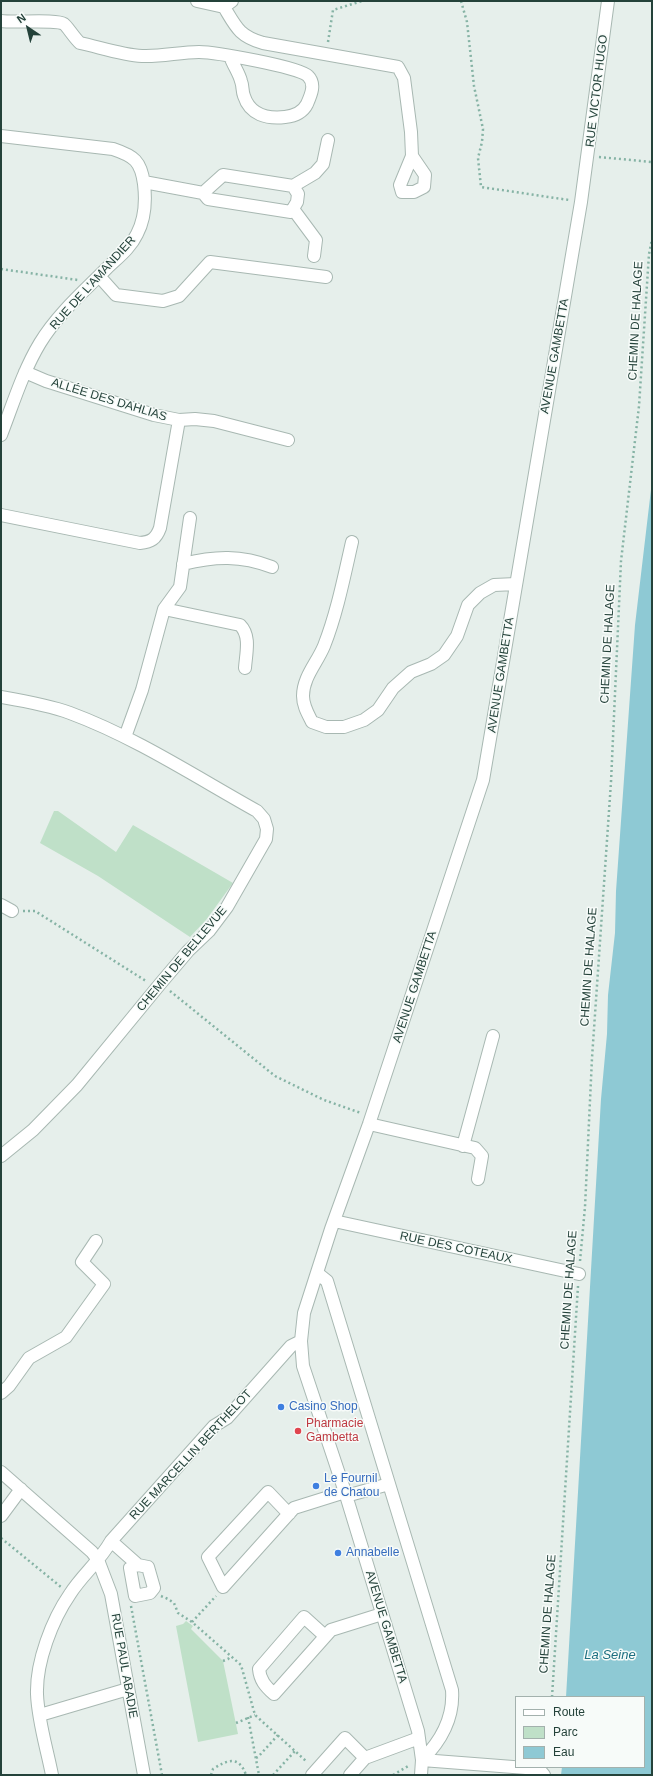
<!DOCTYPE html>
<html>
<head>
<meta charset="utf-8">
<style>
	body { margin:0 }
	#map { position:relative; width:653px; height:1776px; overflow:hidden; background:#e6efeb; font-family:Helvetica,sans-serif }
	canvas { display:block }
	.frame { position:absolute; inset:0; border:2px solid #24423a; pointer-events:none }
	.legend { position:absolute; left:515px; top:1696px; width:130px; height:72px; box-sizing:border-box; background:#f7fbf9; border:1px solid #a3b1ad; margin:0; padding:5px 7px; list-style:none; font-size:12px; color:#24423a }
	.legend li { display:flex; align-items:center; gap:8px; height:20px }
	.legend b { width:20px; border:1px solid #a3b1ad }
	.north { position:absolute; left:8px; top:8px; width:40px; height:40px; -webkit-text-stroke:3px #f7fbf9; paint-order:stroke; rotate:325deg; font-size:11px; font-weight:700; line-height:16px; text-align:center; color:#24423a }
	.north::after { content:''; display:block; margin:auto; width:14px; height:18px; background:#24423a; clip-path:polygon(50% 0,100% 100%,50% 72%,0 100%) }
</style>
</head>
<body>
<div id="map">
<canvas width="653" height="1776"></canvas>
<div class="frame"></div>
<ul class="legend">
<li><b style="height:5px;background:#fff"></b>Route</li>
<li><b style="height:11px;background:#bfe0c8"></b>Parc</li>
<li><b style="height:11px;background:#8ec9d4"></b>Eau</li>
</ul>
<div class="north">N</div>
</div>
<script>
const g = document.querySelector('canvas').getContext('2d');
g.lineJoin = 'round';
function fill(path, color) { g.fillStyle = color; g.fill(path, 'evenodd'); }
function strokePath(path, color, width, dash) { g.strokeStyle = color; g.lineWidth = width; g.lineCap = dash ? 'butt' : 'round'; g.setLineDash(dash || []); g.stroke(path); }
function write(font, color, halo, rows, align = 'center') {
  g.font = font + ' Helvetica,sans-serif'; g.lineWidth = 3; g.setLineDash([]); g.textBaseline = 'middle'; g.strokeStyle = halo; g.fillStyle = color; for (const [text, x, y, turn = 0] of rows) {
    g.save(); g.translate(x, y); g.rotate((+turn || 0) * Math.PI / 180); g.textAlign = isNaN(turn) ? turn : align; if (halo) g.strokeText(text, 0, 0); g.fillText(text, 0, 0); g.restore();
  }
}
const green = new Path2D(`
	M54,811h4l58,41 17,-27 100,58 -27,37 -16,17 -92,-61 -58,-33z
	M186,1621l7,5 -2,3 32,32 15,73 -40,8 -22,-116 7,-2z`);
const water = new Path2D(`
	M652,481v1294h-91l1,-8h82v-70h-78l35,-598 6,-65 1,-39 7,-62 1,-42 19,-266z`);
const path = new Path2D(`
	M461,1l6,21 7,64 9,43 -1,13 -4,16 3,29 88,13
	M328,42l5,-32 29,-9
	M599,157l53,5
	M1,269l77,11
	M23,911h12l111,70
	M170,991l105,85 49,24 37,13
	M580,1261l5,-54 7,-149 19,-276 10,-221 18,-155 10,-152 3,-15
	M1,1538l60,49
	M161,1596l7,3 6,4 4,10 14,9 49,43 14,50 51,46
	M131,1606l31,169
	M192,1622l24,-26
	M223,1661l5,-2 3,-3
	M552,1697l26,-411
	M248,1717l11,58
	M236,1723l19,-8
	M256,1758l2,-1 20,-22
	M211,1775l2,-6c14,-9 26,-14 33,6
	M273,1775l22,-24
	M393,1775l17,-10`);
const minor = new Path2D(`
	M197,1l27,6 8,-6
	M224,7c12,20 15,29 39,36l135,24 6,11 7,54 1,24 -12,29 2,7h12l10,-5 1,-12 -13,-19
	M1,21c13,2 55,-2 63,3 3,2 11,15 16,19 19,4 42,12 62,13 19,1 38,-4 57,-4 15,0 101,15 109,24 8,8 3,19 -1,28 -4,8 -13,12 -22,13 -18,2 -35,-2 -41,-21 -2,-5 -1,-10 -3,-15 -2,-8 -8,-16 -11,-25
	M1,136l112,13c21,7 28,12 31,35 2,17 1,35 -7,50 -7,15 -21,25 -32,36 -23,23 -48,45 -65,73 -17,28 -27,61 -39,92
	M144,182l59,11 5,6 83,13 6,-10 1,-8 -5,-8 -70,-11 -20,18
	M293,186l22,-13 8,-9 5,-24
	M293,209l23,31 -2,16
	M99,276l17,19 47,6 16,-5 31,-34 116,15
	M25,372l21,9 108,34 25,5 16,-1 19,2 74,19
	M1,515l139,28c11,-1 16,-4 20,-15l19,-108
	M352,542c-8,35 -15,71 -28,104 -7,17 -21,31 -21,50 0,10 5,18 9,26l14,5h18l20,-7 14,-10 15,-22 18,-16 20,-8 13,-9 13,-19 11,-31 12,-12 14,-8 22,-1
	M183,564c32,-8 58,-9 89,3
	M164,609l76,16c11,11 6,28 5,43
	M1,697c23,4 47,8 69,16 65,24 126,64 187,98l7,8 3,10 -1,10 -39,68 -18,24 -21,20 -28,33 -83,101 -44,45 -32,26
	M125,737l17,-47 22,-81 16,-22 10,-69
	M1,905l11,6
	M369,1124l106,24 7,8 -4,23
	M463,1146l30,-110
	M334,1221l245,53
	M317,1273l10,8 125,409c2,27 -11,51 -30,70
	M1,1393l8,-7 20,-28 37,-21 38,-53 -22,-22 14,-21
	M1,1472l91,80 6,8 13,34 33,181
	M346,1496l43,-12
	M289,1514l-21,-22 -60,65 15,30 71,-79 51,-16
	M1,1516l20,-27
	M111,1541l27,24 10,2 6,21 -4,5 -15,3 -5,-28 8,-3
	M325,1636l-21,-19 -45,52c1,11 6,17 15,25l57,-64 51,-16
	M40,1715l88,-26
	M365,1758l54,-20
	M422,1760l117,9 5,6
	M52,1775c-5,-26 -14,-54 -15,-81 -1,-32 15,-74 33,-100 12,-19 30,-33 41,-53l103,-115 13,-8 64,-72 10,-5
	M312,1775l33,-37 20,20 -15,17
	M421,1775l1,-15 -4,-29 -73,-239 -42,-126 -2,-25 3,-28 27,-84 38,-105 114,-344 98,-578 27,-201`);
const markers = [
	[281,1407,4,"#3f7fe0"],
	[298,1431,4,"#e0444e"],
	[316,1486,4,"#3f7fe0"],
	[338,1553,4,"#3f7fe0"]
];
const streetNames = [
	["RUE VICTOR HUGO",597,91,-83],
	["RUE DE L'AMANDIER",93,283,-48],
	["CHEMIN DE HALAGE",636,321,-87],
	["AVENUE GAMBETTA",555,356,-80],
	["ALLÉE DES DAHLIAS",109,400,17],
	["CHEMIN DE HALAGE",608,644,-87],
	["AVENUE GAMBETTA",501,675,-81],
	["CHEMIN DE BELLEVUE",182,959,-50],
	["CHEMIN DE HALAGE",589,967,-86],
	["AVENUE GAMBETTA",415,987,-72],
	["RUE DES COTEAUX",456,1248,12],
	["CHEMIN DE HALAGE",569,1290,-86],
	["RUE MARCELLIN BERTHELOT",191,1455,-47],
	["CHEMIN DE HALAGE",548,1614,-86],
	["AVENUE GAMBETTA",386,1627,73],
	["RUE PAUL ABADIE",124,1666,80]
];
const shopNames = [
	["Casino Shop",289,1407],
	["Le Fournil",324,1479],
	["de Chatou",324,1493],
	["Annabelle",346,1553]
];
const healthNames = [
	["Pharmacie",306,1424],
	["Gambetta",306,1438]
];
const waterNames = [
	["La Seine",610,1655]
];
fill(green, '#bfe0c8');
fill(water, '#8ec9d4');
strokePath(minor, '#a8b8b2', 14);
strokePath(path, '#86b3a5', 2.5, [2, 3]);
strokePath(minor, '#fff', 12);
for (const [x, y, r, color] of markers) { const dot = new Path2D(); dot.arc(x, y, r, 0, 2 * Math.PI); g.fillStyle = color; g.fill(dot); strokePath(dot, '#f7fbf9', 1.5); }
write('12px', '#24423a', '#f7fbf9', streetNames);
write('12px', '#366cbe', '#f7fbf9', shopNames, 'left');
write('12px', '#be3a42', '#f7fbf9', healthNames, 'left');
write('italic 13px', '#1c6f80', '#f7fbf9', waterNames);
</script>
</body>
</html>
